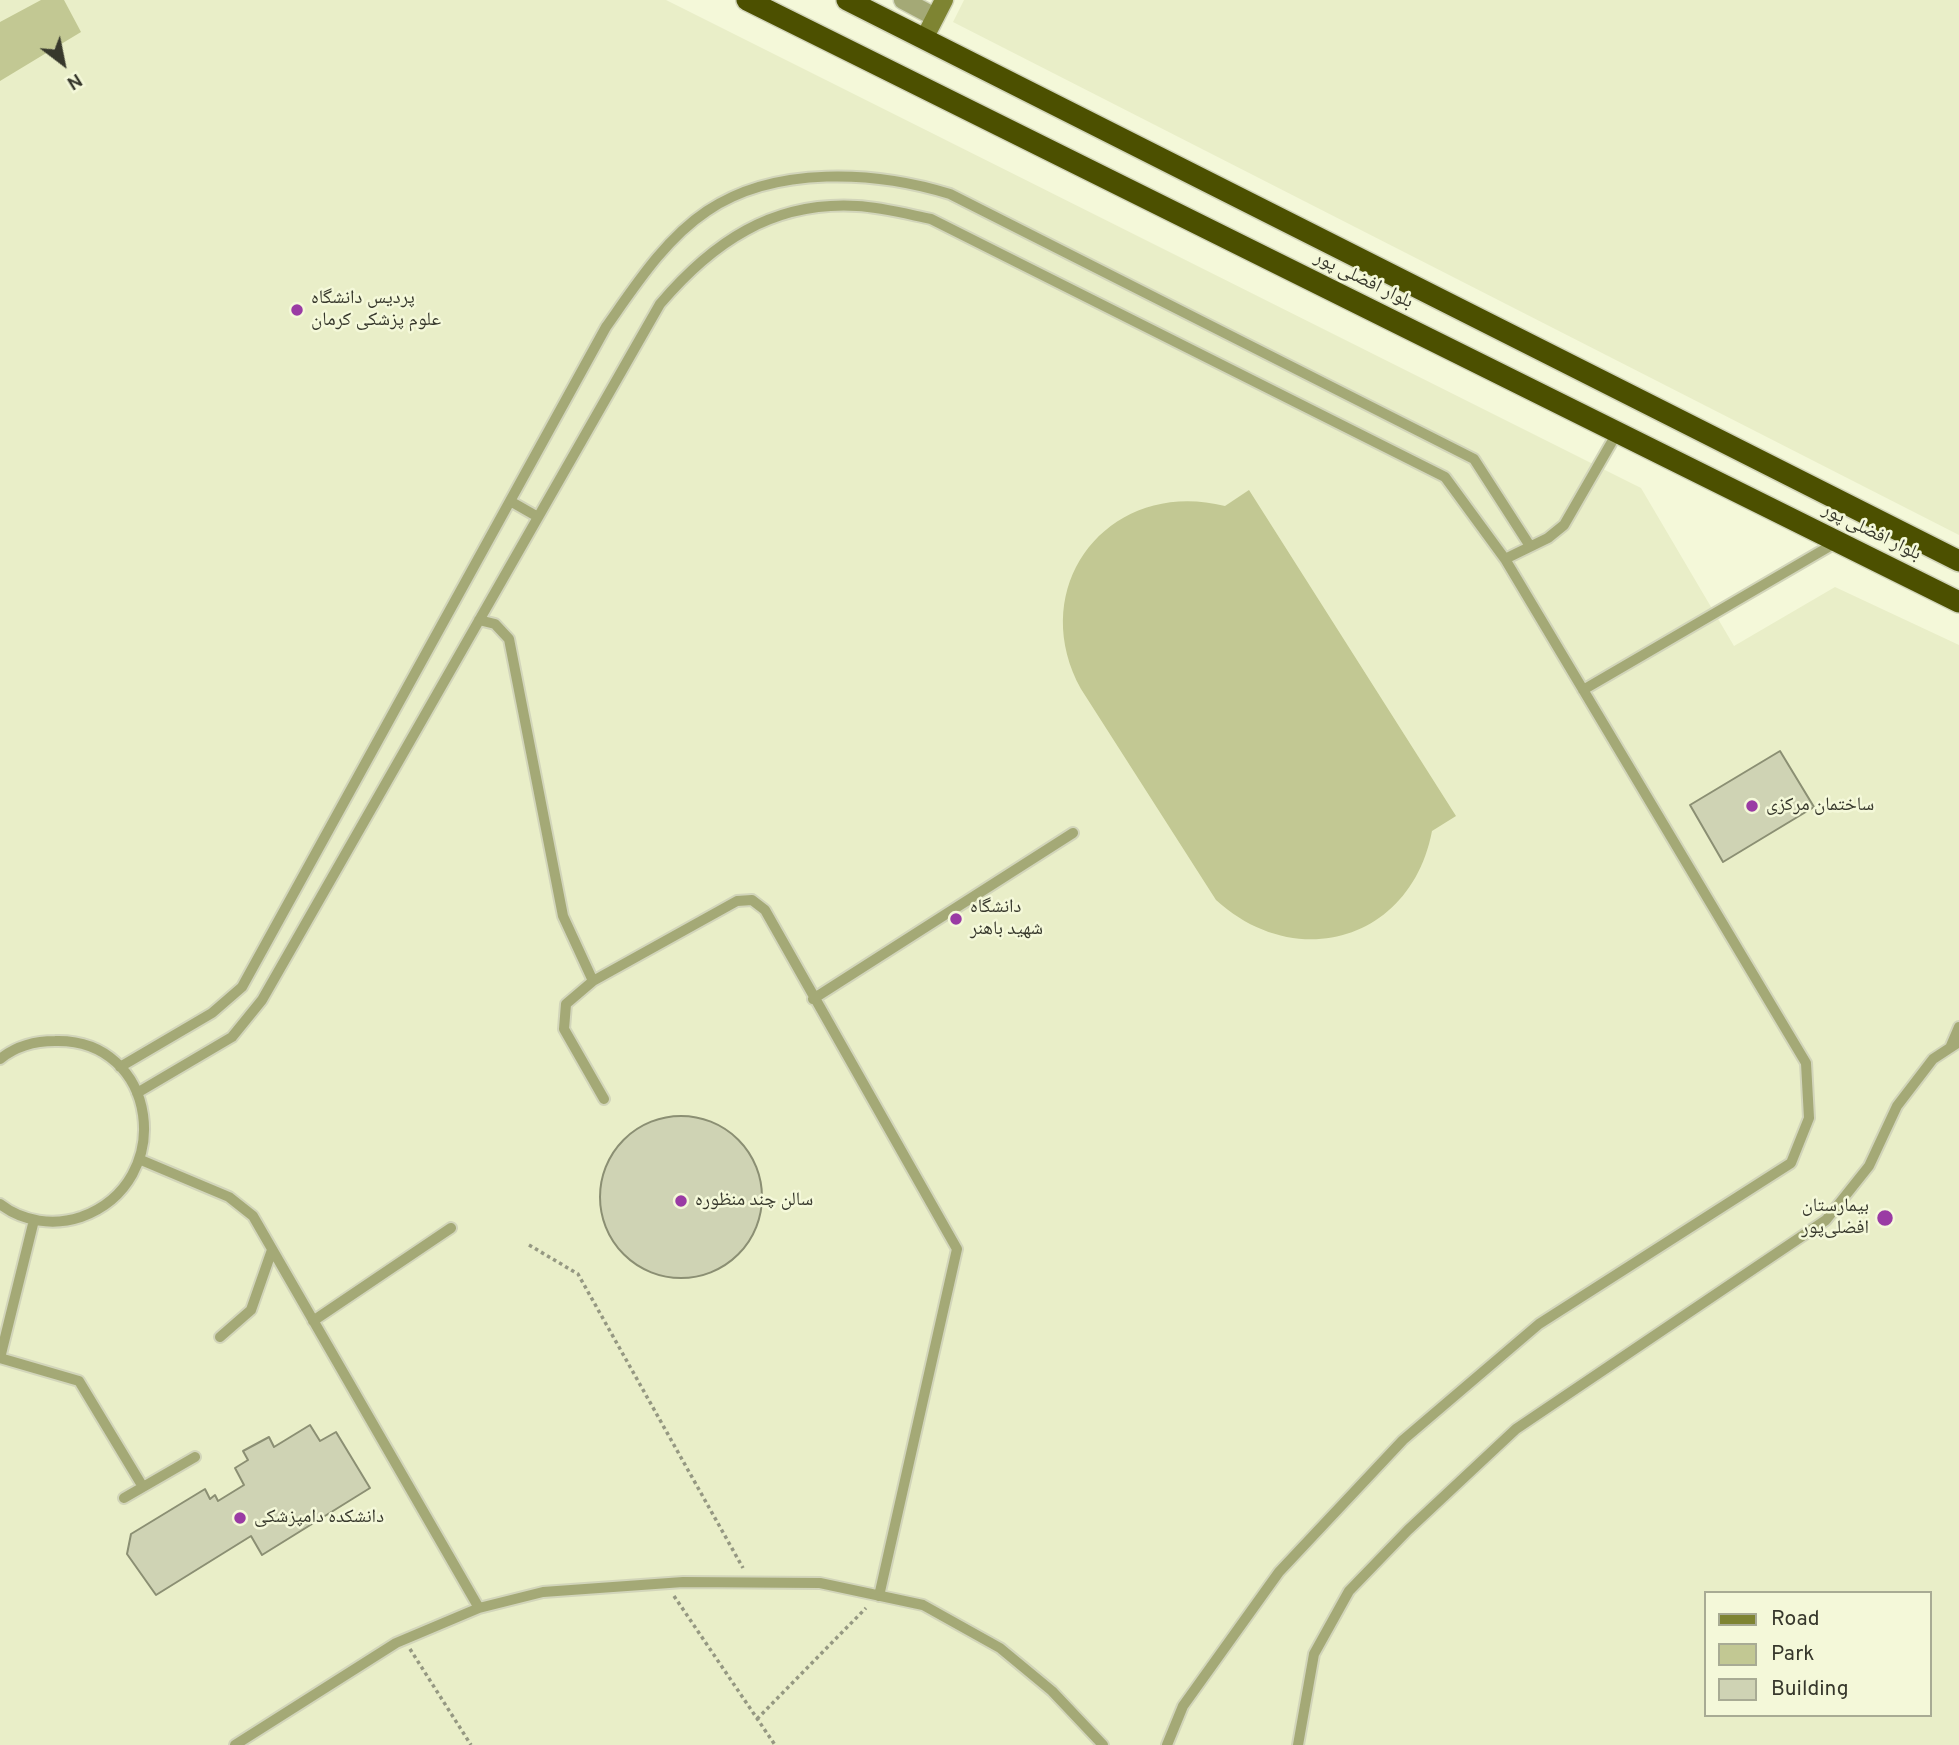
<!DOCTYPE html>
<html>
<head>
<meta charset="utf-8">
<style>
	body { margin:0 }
	#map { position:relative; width:1959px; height:1745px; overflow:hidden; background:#f4f8d9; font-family:Overpass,sans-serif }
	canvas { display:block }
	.legend { position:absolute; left:1704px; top:1591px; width:228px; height:126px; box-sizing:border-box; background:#f4f8d9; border:2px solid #a8ab94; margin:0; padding:9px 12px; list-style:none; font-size:21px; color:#37382c }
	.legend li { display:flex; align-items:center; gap:14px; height:35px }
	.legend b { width:35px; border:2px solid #a8ab94 }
	.north { position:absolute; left:28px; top:28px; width:70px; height:70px; -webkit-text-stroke:5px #f4f8d9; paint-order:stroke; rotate:148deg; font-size:19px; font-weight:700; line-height:28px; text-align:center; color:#37382c }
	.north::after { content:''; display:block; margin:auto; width:24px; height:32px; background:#37382c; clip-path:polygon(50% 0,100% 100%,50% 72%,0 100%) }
</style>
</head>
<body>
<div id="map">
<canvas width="1959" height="1745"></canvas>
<ul class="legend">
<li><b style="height:9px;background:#7e8432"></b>Road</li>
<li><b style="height:19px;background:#c2c893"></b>Park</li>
<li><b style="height:19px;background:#cfd3b4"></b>Building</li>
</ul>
<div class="north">N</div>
</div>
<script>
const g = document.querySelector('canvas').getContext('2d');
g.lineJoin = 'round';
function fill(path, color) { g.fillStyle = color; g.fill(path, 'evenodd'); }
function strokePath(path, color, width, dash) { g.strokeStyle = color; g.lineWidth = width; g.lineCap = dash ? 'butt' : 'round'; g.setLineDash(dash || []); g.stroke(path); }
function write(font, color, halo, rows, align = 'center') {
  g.font = font + ' Overpass,"Noto Naskh Arabic",sans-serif'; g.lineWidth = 5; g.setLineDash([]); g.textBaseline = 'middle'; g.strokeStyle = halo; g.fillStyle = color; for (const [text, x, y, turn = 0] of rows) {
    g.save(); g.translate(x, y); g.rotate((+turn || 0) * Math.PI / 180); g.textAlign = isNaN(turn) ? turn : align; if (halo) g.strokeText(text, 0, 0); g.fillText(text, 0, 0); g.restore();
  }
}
const built = new Path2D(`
	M0,0h666l975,488 93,158 101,-59 124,58v1100h-1959zM1705,1593h224v122h-224z
	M964,0h995v535l-1006,-513z`);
const green = new Path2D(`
	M41,0h23l17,32 -81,49v-59z
	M1249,490l207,326 -24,15c-21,110 -136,142 -216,69l-135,-211c-57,-105 30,-212 144,-183z`);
const building = new Path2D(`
	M1780,751l34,56 -91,55 -33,-57z
	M600 1197a81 81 0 1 1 162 0a81 81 0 1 1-162 0Z
	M310,1425l10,16 16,-9 34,56 -108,67 -11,-19 -95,59 -29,-41 4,-20 74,-45 5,10 5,-4 3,6 26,-16 -9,-17 13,-8 -5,-9 26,-14 5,10z`);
const path = new Path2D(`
	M529,1245l49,29 165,294
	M674,1596l101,149
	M410,1649l61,96
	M757,1719l109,-111`);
const lane = new Path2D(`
	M510,501l28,16
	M479,620l16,4 14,15 54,277 30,65
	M1583,690l254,-148
	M813,999l260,-166
	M1950,1048l9,-21
	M0,1059c16,-13 35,-18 55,-18 103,-3 123,141 26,176 -27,9 -58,5 -81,-13
	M120,1067l92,-54 30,-26 364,-660c29,-41 59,-88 101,-116 68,-46 169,-40 243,-17l524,265 56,87
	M137,1093l95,-56 30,-37 398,-696c52,-61 112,-103 197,-98 24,1 50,8 74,13l514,258 60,82
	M604,1099l-40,-70 2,-25 27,-23 144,-80 15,-1 13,10 192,339 -78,347
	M141,1160l88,37 24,19 226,392
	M313,1321l138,-93
	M220,1337l31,-27 21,-60
	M0,1358l79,23 64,106
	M0,1358l34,-138
	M124,1498l71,-41
	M235,1745l161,-102 83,-35 64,-16 140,-10 137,1 103,22 77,43 52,43 51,54
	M1167,1745l16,-39 96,-134 124,-132 136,-116 252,-161 18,-45 -3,-55 -301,-504 43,-21 16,-13 53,-92
	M1298,1745l16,-91 35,-63 59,-61 108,-101 310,-209 43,-54 28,-60 36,-47 26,-17`);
const street = new Path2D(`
	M903,0l32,17`);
const secondary = new Path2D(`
	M924,39l20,-39`);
const highway = new Path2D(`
	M747,0l1212,602
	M847,0l1112,561`);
const markers = [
	[297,310,7,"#9a3ba4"],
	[1752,806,7,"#9a3ba4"],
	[956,919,7,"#9a3ba4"],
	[681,1201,7,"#9a3ba4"],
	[1885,1218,9,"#9a3ba4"],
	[240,1518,7,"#9a3ba4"]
];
const streetNames = [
	["بلوار افضلی پور",1363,281,26],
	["بلوار افضلی پور",1871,533,26]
];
const poiNames = [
	["پردیس دانشگاه",311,299],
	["علوم پزشکی کرمان",311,321],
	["ساختمان مرکزی",1766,806],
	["دانشگاه",970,908],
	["شهید باهنر",970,930],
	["سالن چند منظوره",695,1201],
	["بیمارستان",1869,1207,"right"],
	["افضلی‌پور",1869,1229,"right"],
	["دانشکده دامپزشکی",254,1518]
];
fill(built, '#e9eec8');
fill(green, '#c2c893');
fill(building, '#cfd3b4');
strokePath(building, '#8b8f73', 2);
strokePath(lane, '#d2d5ba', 14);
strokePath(street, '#d2d5ba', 21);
strokePath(secondary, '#d2d5ba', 21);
strokePath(highway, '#d2d5ba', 24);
strokePath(path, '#959882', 3.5, [3.5, 3.5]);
strokePath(lane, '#a4a976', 10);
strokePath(street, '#a4a976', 18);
strokePath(secondary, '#7e8432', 18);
strokePath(highway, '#4c5000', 21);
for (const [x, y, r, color] of markers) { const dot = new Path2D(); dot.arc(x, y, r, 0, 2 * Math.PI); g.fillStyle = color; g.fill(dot); strokePath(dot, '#f4f8d9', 2.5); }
write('19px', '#37382c', '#f4f8d9', streetNames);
write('19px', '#37382c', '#f4f8d9', poiNames, 'left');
</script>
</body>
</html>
